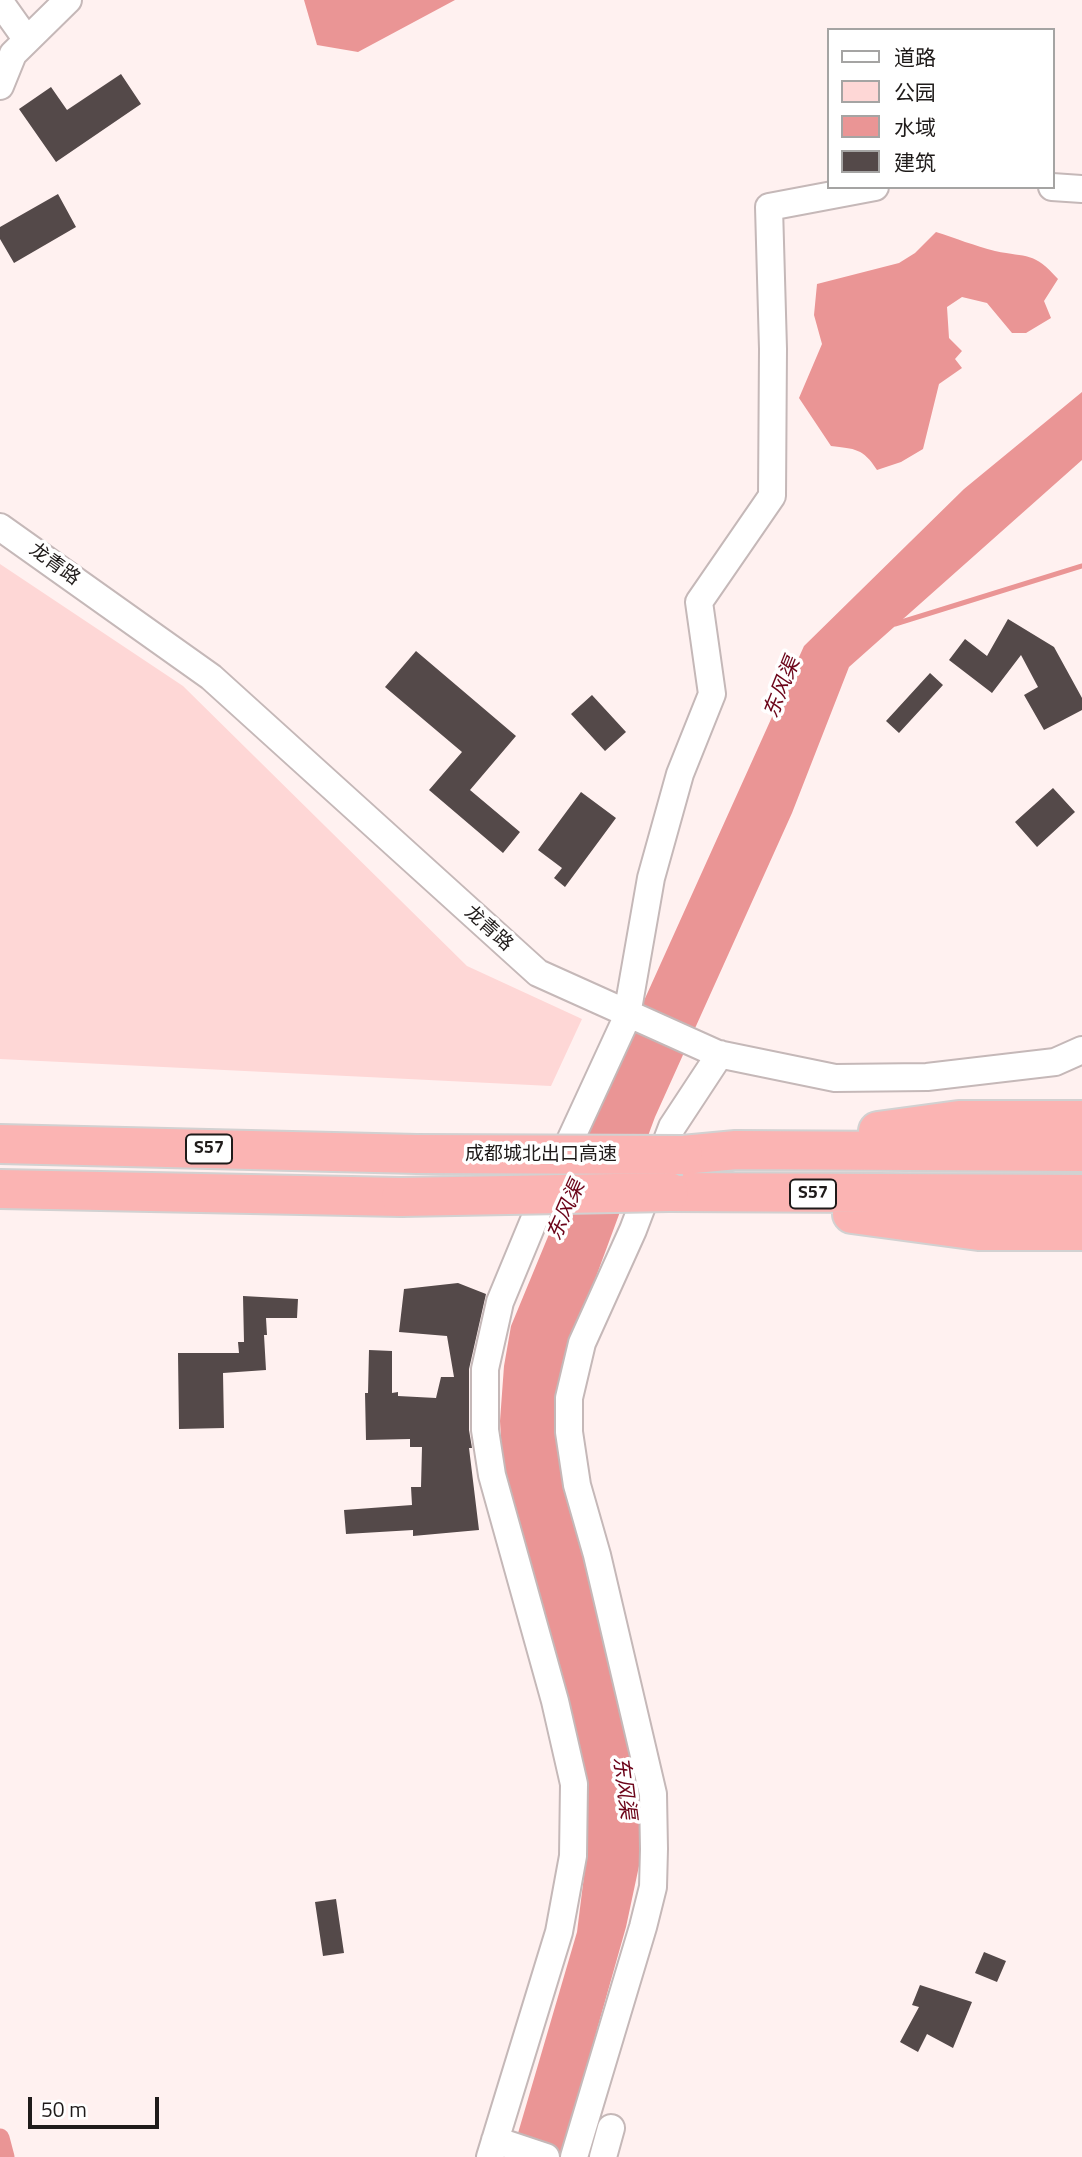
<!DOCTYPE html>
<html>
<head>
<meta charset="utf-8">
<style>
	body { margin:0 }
	#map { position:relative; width:1082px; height:2157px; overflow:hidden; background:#fff1f0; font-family:"Titillium Web","Noto Sans SC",sans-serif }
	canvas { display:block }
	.legend { position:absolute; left:827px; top:28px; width:228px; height:161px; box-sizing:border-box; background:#fff; border:2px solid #a5a4a3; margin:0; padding:9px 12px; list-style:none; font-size:21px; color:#1f1b1a }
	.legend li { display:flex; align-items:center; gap:14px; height:35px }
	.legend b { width:35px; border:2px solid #a5a4a3 }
	.scale { position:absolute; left:28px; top:2097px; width:131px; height:32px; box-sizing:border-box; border:4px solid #1f1b1a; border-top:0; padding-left:9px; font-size:21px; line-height:24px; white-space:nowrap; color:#1f1b1a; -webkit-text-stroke:5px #fff; paint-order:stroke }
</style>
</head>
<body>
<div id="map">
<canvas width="1082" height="2157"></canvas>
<ul class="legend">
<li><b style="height:9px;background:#fff"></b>道路</li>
<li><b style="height:19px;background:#fed7d6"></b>公园</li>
<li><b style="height:19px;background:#ea9595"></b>水域</li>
<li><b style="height:19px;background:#544949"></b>建筑</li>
</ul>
<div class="scale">50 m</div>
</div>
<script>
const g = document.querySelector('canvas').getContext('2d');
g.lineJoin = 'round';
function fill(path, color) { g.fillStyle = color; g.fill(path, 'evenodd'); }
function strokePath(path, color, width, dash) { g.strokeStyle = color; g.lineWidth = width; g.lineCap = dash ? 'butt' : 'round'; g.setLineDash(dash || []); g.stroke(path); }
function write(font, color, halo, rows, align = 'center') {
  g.font = font + ' "Titillium Web","Noto Sans SC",sans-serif'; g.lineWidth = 7; g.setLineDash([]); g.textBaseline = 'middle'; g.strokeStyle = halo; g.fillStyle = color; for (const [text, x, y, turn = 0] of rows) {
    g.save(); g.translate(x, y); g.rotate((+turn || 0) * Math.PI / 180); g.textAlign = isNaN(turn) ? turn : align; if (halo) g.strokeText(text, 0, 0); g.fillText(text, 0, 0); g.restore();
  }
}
const green = new Path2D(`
	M0,564l183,122 284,280 115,53 -31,67 -551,-27z`);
const water = new Path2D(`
	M304,0h151l-97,52 -41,-7z
	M936,232c19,6 39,14 59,19 33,7 38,0 63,28l-14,22 7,17 -25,15h-14l-25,-30 -25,-6 -15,10 2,31 13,13 -7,8 7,9 -23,16 -16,65 -22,13 -24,8c-14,-22 -22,-21 -46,-24l-32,-48 23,-54 -8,-29 3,-31 82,-21 16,-10z
	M1082,392v68l-233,207 -57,146 -137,304 -93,252 -4,44 73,333 9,62 -1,58 -13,61 -65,230h-50l66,-225 11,-88 -1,-56 -84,-315 -3,-52 4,-55 7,-40 41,-99 44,-120 208,-461 160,-157z`);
const stream = new Path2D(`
	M895,624l187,-58`);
const canal = new Path2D(`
	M0,2138l5,19`);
const building = new Path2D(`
	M121,74l20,30 -85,58 -37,-53 32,-22 16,23z
	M58,194l18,33 -62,36 -14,-24v-12z
	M1008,619l46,28 28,51v12l-38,20 -20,-35 14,-8 -17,-32 -29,38 -43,-33 16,-21 22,17z
	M416,651l100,85 -46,54 50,42 -17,21 -74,-63 33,-38 -77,-65z
	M930,673l13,12 -44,48 -13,-12z
	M592,695l34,37 -21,19 -34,-37z
	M1053,788l22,24 -38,35 -22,-25z
	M581,792l35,26 -51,69 -11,-9 8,-10 -24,-18z
	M458,1283l28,11 -17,75v61l3,18h-3l10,82 -66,6v-6l-67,4 -2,-24 68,-5 -1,-18h10l1,-40h-12v-8l-44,1 -1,-47h3l1,-43 23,1v42l6,-1v4l38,2 5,-21h13l-7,-41 -48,-4 5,-43z
	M243,1296l55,3 -1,19h-31l1,17h-3l2,35 -43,3 1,55 -45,1 -1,-76h61l-1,-11h6z
	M336,1899l8,54 -21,3 -8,-54z
	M984,1952l22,9 -9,21 -22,-9z
	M920,1985l52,17 -19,46 -26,-14 -9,18 -18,-10 19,-35 -7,-2z`);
const minor = new Path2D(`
	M0,2l27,38
	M0,86l13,-32 55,-54
	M1052,187l30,2
	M0,527l211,150 327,296 180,81 117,24 92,-1 128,-15 27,-12
	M627,1015l24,-137 29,-104 32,-80 -13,-92 73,-106 1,-147 -4,-142 106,-20
	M495,2140l51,17
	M490,2157l69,-225 14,-76 1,-72 -19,-83 -63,-226 -7,-45v-61l15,-67 39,-94 89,-193
	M574,2157l69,-230 10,-40 1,-38 -1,-55 -56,-239 -20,-70 -8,-53v-34l13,-55 51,-113 39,-103 48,-73
	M603,2157l8,-29`);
const highway = new Path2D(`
	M878,1131l81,-11h123
	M0,1144l417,10
	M683,1155l53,-5 346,2
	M0,1189l401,8
	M669,1192l413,2
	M852,1214l127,17h103`);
const highwayBridge = new Path2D(`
	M417,1154l266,1
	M401,1197l268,-5`);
const shields = [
	[209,1149,46],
	[813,1194,46]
];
const shieldNames = [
	["S57",209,1149],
	["S57",813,1194]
];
const streetNames = [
	["龙青路",54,565,36],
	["龙青路",488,929,42],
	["成都城北出口高速",541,1155]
];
const waterNames = [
	["东风渠",783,688,-68],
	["东风渠",567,1211,-66],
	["东风渠",623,1788,83]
];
fill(green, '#fed7d6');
fill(water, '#ea9595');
strokePath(stream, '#ea9595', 5);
strokePath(canal, '#ea9595', 19);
fill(building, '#544949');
strokePath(minor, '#c5b8b8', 30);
strokePath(highway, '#d2d1d1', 42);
strokePath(minor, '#fff', 26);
strokePath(highway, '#fbb4b3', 38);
strokePath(highwayBridge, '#d2d1d1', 42, []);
strokePath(highwayBridge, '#fbb4b3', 38);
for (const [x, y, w] of shields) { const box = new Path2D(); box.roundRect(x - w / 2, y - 14.5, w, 29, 5); g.fillStyle = '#fff'; g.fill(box); strokePath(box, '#1f1b1a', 2); }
write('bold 18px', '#1f1b1a', null, shieldNames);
write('19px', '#1f1b1a', '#fff', streetNames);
write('italic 21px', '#6c0419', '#fff', waterNames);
</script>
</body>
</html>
